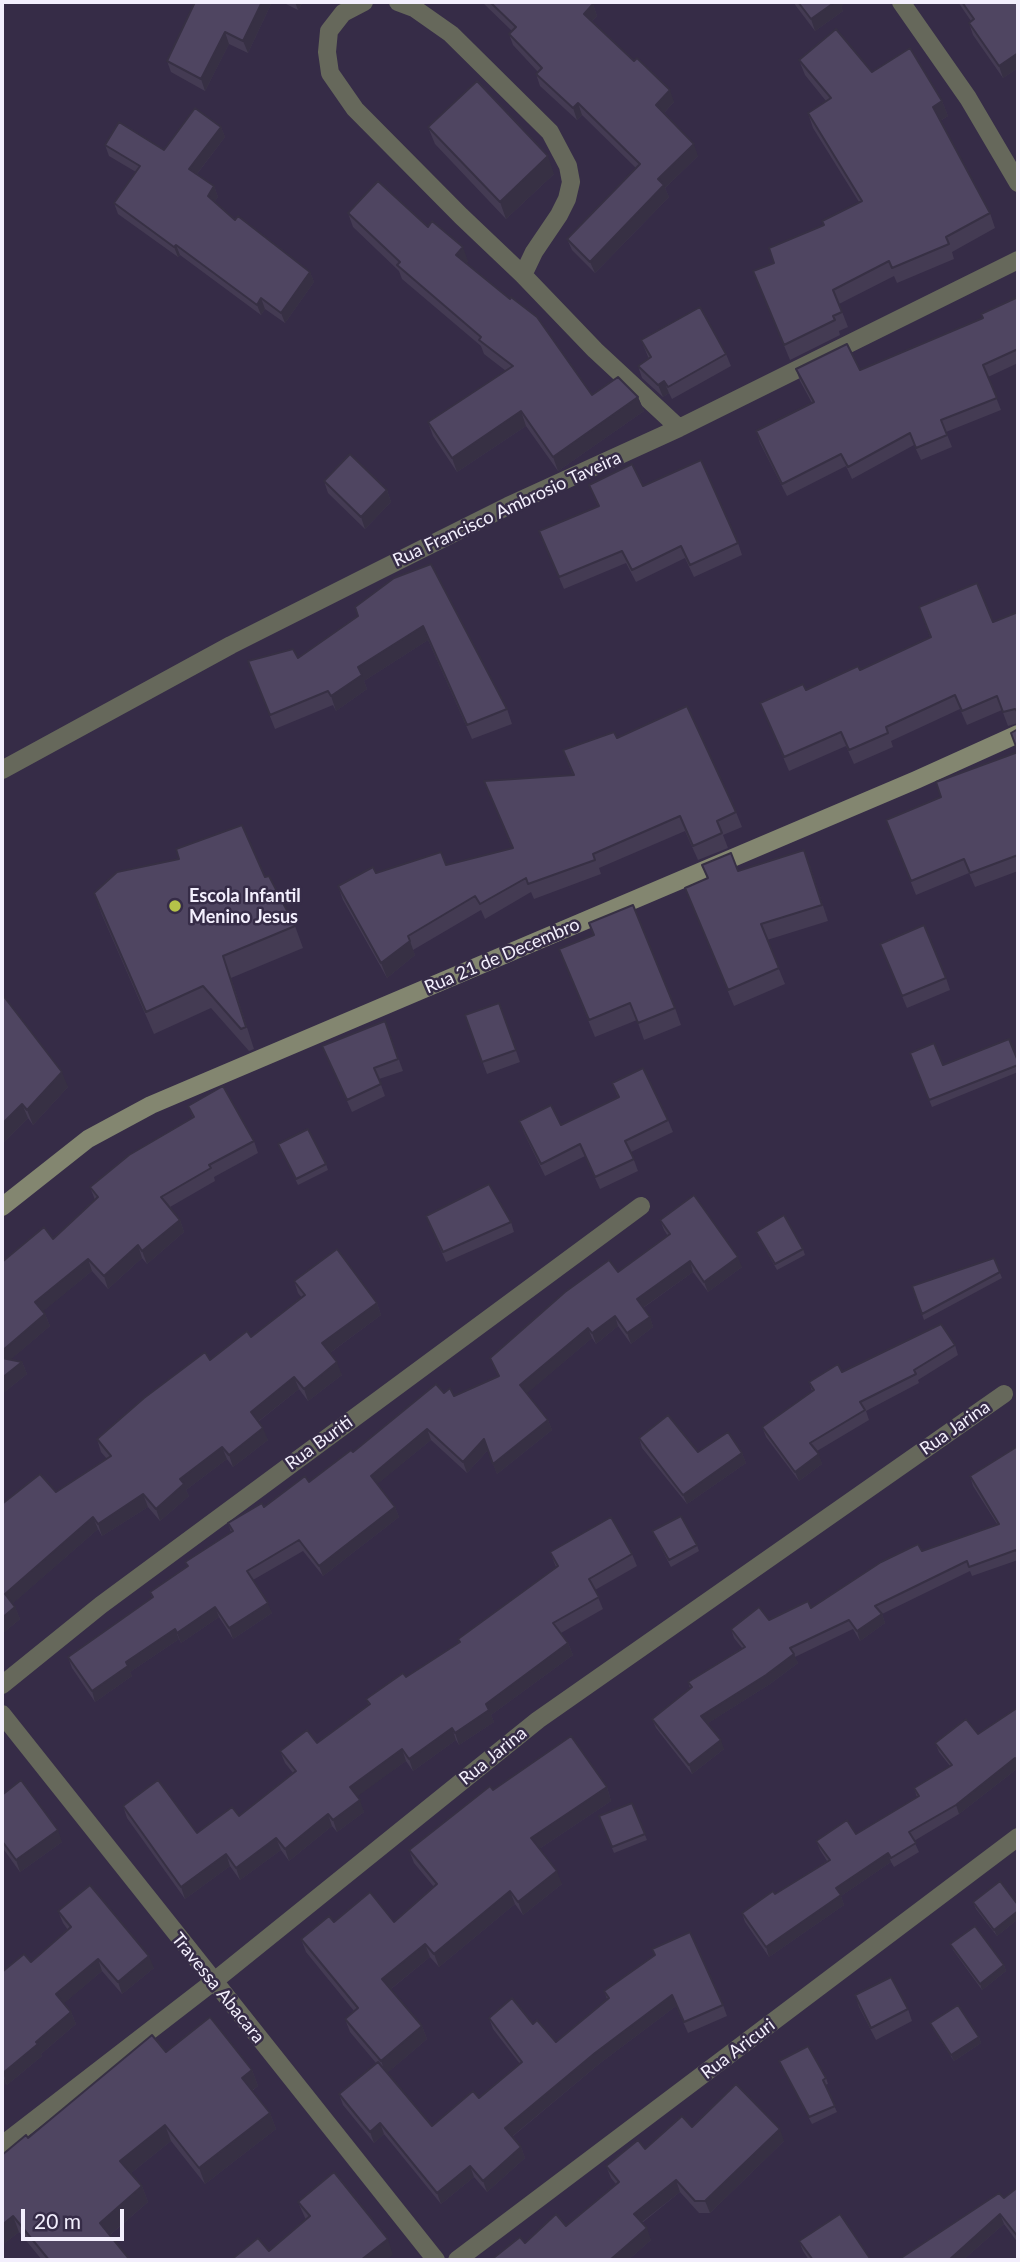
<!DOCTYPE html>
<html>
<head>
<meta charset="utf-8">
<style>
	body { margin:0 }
	#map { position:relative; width:1020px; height:2262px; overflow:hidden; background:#362c47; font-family:Lato,sans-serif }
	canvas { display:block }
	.frame { position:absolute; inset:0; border:4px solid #f3effd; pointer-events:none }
	.scale { position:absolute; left:21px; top:2209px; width:103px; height:32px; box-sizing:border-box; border:4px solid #f3effd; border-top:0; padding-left:9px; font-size:21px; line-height:24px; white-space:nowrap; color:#f3effd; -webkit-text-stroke:5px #362c47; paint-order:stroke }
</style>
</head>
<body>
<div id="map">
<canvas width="1020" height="2262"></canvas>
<div class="frame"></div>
<div class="scale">20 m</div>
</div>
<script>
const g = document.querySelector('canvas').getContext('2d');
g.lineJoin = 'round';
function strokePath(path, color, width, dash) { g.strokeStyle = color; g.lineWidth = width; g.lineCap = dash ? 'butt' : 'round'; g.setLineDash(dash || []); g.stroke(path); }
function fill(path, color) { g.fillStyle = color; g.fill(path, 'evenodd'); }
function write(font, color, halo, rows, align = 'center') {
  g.font = font + ' Lato,sans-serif'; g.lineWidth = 5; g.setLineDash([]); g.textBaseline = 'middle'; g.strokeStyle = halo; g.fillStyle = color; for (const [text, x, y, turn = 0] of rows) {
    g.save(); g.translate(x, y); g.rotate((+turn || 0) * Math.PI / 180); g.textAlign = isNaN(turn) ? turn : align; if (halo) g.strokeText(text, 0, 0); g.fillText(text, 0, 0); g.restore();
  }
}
const street = new Path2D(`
	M364,2l-21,11 -14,18 -2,21 3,21 25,36 106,107 62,59 72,75 84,78
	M398,2l16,6 37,26 99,98 18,34 3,16 -4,17 -8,16 -25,37 -11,23
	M901,2l67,96 50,85
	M2,770l229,-125 145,-73 132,-66 171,-78 339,-168
	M2,1685l99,-80 540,-399
	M2,1714l434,546
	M2,2145l211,-163 325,-262 466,-326
	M457,2260l561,-423`);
const secondary = new Path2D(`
	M2,1207l86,-68 63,-34 765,-325 102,-46`);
const wall = new Path2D(`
	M272,2l-24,51 -19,-9 -24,47 -34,-19 -4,-11z
	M282,2h21l-5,8z
	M482,2h109l2,2 4,12 -5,5 82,81 -10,11 34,43 -33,32 4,9 -74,76 -23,-23 -5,-11 69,-71 -54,-53 -5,5 -37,-34 -4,-12 2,-2 -25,-27 -4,-11 3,-3z
	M793,2h52l-4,5 2,4 -28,20z
	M958,2h60v66l-15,10 -30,-43 -4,-12 2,-2z
	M799,60l73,12 70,29 6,15 -8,5 50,92 5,15 -43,24 2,7 -57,24 -3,-7 -55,28 9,23 -9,4 1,4 -50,25 -37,-89 21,-8 50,-37 35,-24 -46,-74 -5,-15 18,-12 -21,-26z
	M221,127l4,10 -28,37 17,12 4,11 -4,5 21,18 75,52 4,10 -29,41 -20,-14 -4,6 -81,-60 -2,2 -60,-43 -4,-11 22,-31 -27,-16 -4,-11 59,5z
	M428,127l126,47 -48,45 -71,-75z
	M348,213l80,14 40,34 -2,2 126,132 46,2 6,14 -86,60 -32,-45 -69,46 -24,-36 -5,-14 78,-51 -22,-17 -3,-8 -79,-67 -3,-8 -46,-44z
	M1018,297v66l-30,14 13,33 -55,22 6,15 -31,13 -7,-15 -62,34 -6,-13 -59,30 -27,-53 -4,-12 56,-28 -12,-22 -4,-12 64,1 123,-52z
	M641,340l85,14 5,12 -59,33 -3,-6 -6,4 -21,-19 -4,-12 11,-7z
	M324,481l63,9 4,12 -26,27 -37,-36z
	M589,485l54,1 95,57 4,12 -48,22 -9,-19 -49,24 -10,-19 -62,26 -25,-58 59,-25z
	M394,578l113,131 5,15 -40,15 -44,-99 -64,41 3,8 -31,22 -3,-6 -58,24 -27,-68 50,-3 60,-42z
	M919,607l74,15 25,-10v111l-10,3 -6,-16 -35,15 -7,-16 -69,32 2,6 -39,17 -8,-18 -57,25 -29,-68 46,-13 54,-20 70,-33z
	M1018,729v142l-43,16 -6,-14 -53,22 -30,-75 55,-23 77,-45z
	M617,738l119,74 6,15 -19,8 5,13 -30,12 -13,-29 -86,37 2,6 -67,25 -3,-7 -46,27 -4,-9 -68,40 2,5 -28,23 -44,-78 -5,-14 38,-13 70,-8 66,-17 -28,-67 89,-5 -10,-26z
	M702,865l36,6 72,-5 18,55 -61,19 18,44 -51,22 -49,-118 22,-10z
	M265,877l30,49 8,22 -72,30 23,71 -5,2 -38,-43 -57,26 -52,-119 -8,-22z
	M589,923l86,85 6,17 -37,15 -7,-20 -42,17 -36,-88 34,-14z
	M880,944l66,34 4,12 -43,18z
	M2,994l66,93 -35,38 -5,-7 -26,26z
	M499,1003l21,59 -33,12 -22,-59z
	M385,1021l18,50 -24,8 6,17 -33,16 -30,-66z
	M910,1053l33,12 75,-4v11l-86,35z
	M612,1083l56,37 5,12 -42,20 7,19 -38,18 -15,-33 -40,20 -21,-43 -5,-12 42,4 57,-27z
	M188,1106l66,35 4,12 -44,24 1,4 -45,26 10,13 4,12 -37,32 -5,-6 -34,31 -16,-18 -49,40 2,3 5,12 -39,33 11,3 5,12 -25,20v-132l51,-23 42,-39 -5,-13 103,-69z
	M278,1144l48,20 2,6 -30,15z
	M426,1216l85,6 3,10 -68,30z
	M660,1220l82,47 -34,25 -15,-20 -50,36 7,9 3,10 -22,17 -13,-18 -22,18 -4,-6 -65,55 21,27 4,10 -55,44 -9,-24 -21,23 -36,-33 -54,44 18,23 4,10 -76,59 -20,-25 -50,29 19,33 -39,26 -14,-22 -38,26 -2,-4 -49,33 2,4 -37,26 -23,-34 -4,-11 84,-59 -2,-6 37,-26 -2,-4 46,-30 -3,-9 36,-16 45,-25 44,-30 91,-59 10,3 44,-20 -8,-18 128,-86 50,-36 -4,-6z
	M756,1232l47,17 2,6 -28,15 -18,-32z
	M994,1258l8,20 -78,42 -12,-34z
	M294,1281l83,22 4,12 -51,38 12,22 -34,26 -9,-12 -41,33 10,18 -35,27 -6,-8 -41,31 3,6 -29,25 -12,-14 -46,29 -4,-7 -85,74 7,16 -18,15v-130l54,-12 51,-33 -6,-7 -4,-13 113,-79 41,-23 51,-39 -4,-5z
	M955,1345l3,10 -40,25 1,3 -53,28 3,9 -52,31 5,13 -23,17 -33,-44 -4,-10 50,-36 -3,-9 33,-10z
	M639,1438l59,14 44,1 4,10 -59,41 -45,-56z
	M1018,1446v114l-46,16 -2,-5 -88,43 3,9 -25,18 -7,-12 -58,28 3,6 -28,21 -62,39 16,26 -32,25 -36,-46 -4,-9 38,-31 -2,-6 54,-34 -8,-10 -3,-9 80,-21 111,-57 75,-27 -24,-38 -3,-10z
	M652,1531l45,14 2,6 -28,16z
	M550,1552l82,2 5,12 -42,24 8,19 -42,24 7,10 5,12 -82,60 3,7 -35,23 -3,-5 -43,31 -7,-10 -49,35 7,16 -27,20 -5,-6 -43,35 -8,-11 -41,30 -10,-14 -45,33 -58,-81 -4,-12 74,27 42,-17 54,-43 -8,-10 -5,-12 37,-8 52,-38 -3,-6 40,-22 53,-34 -1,-4 98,-72z
	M1018,1710v58l-59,46 -45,27 5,11 -25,15 -3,-5 -50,34 3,9 -75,52 -24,-35 -3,-9 33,-19 52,-33 -7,-11 -4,-9 40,-7 61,-37 -3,-9 36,-22 -11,-14 -4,-9 43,-9z
	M607,1787l4,14 -72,48 23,35 -39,31 -8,-11 -76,63 -9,-10 -39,32 31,37 5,13 -40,34 45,53 47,-28 41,-34 -27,-35 -4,-11 44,6 23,18 51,-43 -3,-8 119,14 4,11 -39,17 -12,-27 -77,58 -87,73 9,10 4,11 -38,34 -13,-15 -33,27 -57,-70 -10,9 -31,-38 -4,-11 37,-31 -26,-31 -5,-13 9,-8 -48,-59 -5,-13 33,-17h60l40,-35 -20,-24 -5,-13 84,-60z
	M2,1795l60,47 -42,30 -18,-25z
	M632,1803l15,37 -33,13 -15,-37z
	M973,1902l45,3v14l-21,17 -21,-27z
	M58,1911l96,57 -32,26 -20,-23 -38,32 7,9 5,12 -35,30 1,2 -35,29 -1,-2 -4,3v-114l29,-10 37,-32 -5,-7z
	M950,1944l54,21 2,6 -24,19 -29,-40z
	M855,1995l53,14 4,12 -36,19 -17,-33z
	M930,2023l49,14 2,6 -27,18 -21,-32z
	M166,2052l86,18 6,16 -6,5 18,22 6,16 -71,55 -34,-43 -40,32 11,13 6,16 -38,33 20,25h-88l-23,-28 -17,13v-90z
	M779,2061l47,17 2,6 -3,1 12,27 -25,12z
	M692,2127l92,14 -74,72h-11l-19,-21 -38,31 9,17 -23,20h-137l34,-17 41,-17 50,-42 -5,-6 -5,-12z
	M1018,2187v56l-14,-19 -41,36h-65l106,-62z
	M298,2202l95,53 -124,-4 37,-31z
	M799,2241l72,19h-62l-6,-9z`);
const shadedWall = new Path2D(`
	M262,2h10l-24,51 -5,-12z
	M295,2h8l-5,8z
	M835,2h10l-4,5 2,4 -28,20 -4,-12z
	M593,4l4,12 -9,9 -4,-11z
	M225,32l4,12 -24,47 -4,-12z
	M1018,53v15l-15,10 -4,-12z
	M670,90l4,12 -14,15 -4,-12z
	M942,101l6,15 -10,6 -5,-15z
	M578,103l4,12 -5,5 -4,-12z
	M221,127l4,10 -32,42 -4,-10z
	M694,144l4,12 -33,32 4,9 -74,76 -5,-11 68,-83z
	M548,156l6,18 -48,45 -6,-17z
	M214,186l4,11 -7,9 -3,-10z
	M176,245l4,10 -2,2 -4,-10z
	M463,247l5,14 -7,8 -5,-14z
	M310,272l4,10 -29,41 -4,-10z
	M261,298l4,11 -4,6 -4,-10z
	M664,381l5,12 -6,4 -5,-12z
	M638,397l6,14 -86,60 -5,-14z
	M521,411l5,15 -69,46 -5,-14z
	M387,490l4,12 -26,27 -4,-12z
	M423,626l5,14 -64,41 3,8 -31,22 -5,-15 27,-29z
	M410,941l5,14 -28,23 -6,-15z
	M62,1072l6,15 -35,38 -6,-15z
	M22,1104l6,14 -26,26v-20z
	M180,1220l4,12 -37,32 -5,-13z
	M138,1245l4,13 -34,31 -4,-13z
	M738,1257l4,10 -34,25 -4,-10z
	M88,1259l4,12 -52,43 -5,-12z
	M690,1261l3,11 -52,37 -4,-10z
	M377,1303l4,12 -54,40 -5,-12z
	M45,1314l5,12 -48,41v-16z
	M615,1316l3,10 -22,18 -4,-11z
	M650,1317l3,10 -22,17 -4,-11z
	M588,1328l4,10 -68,58 -4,-11z
	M22,1362l5,12 -25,20v-16z
	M337,1362l5,13 -34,26 -4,-12z
	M294,1377l5,12 -44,35 -4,-12z
	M548,1420l4,10 -55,44 -4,-10z
	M263,1428l5,12 -35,27 -4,-12z
	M427,1429l4,11 -56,46 -4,-10z
	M484,1439l4,11 -21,23 -4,-11z
	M222,1447l5,12 -41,31 3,6 -29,25 -4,-12 24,-30z
	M742,1453l4,10 -59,41 -4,-9z
	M819,1454l3,10 -23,17 -4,-9z
	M143,1494l5,13 -46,29 -4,-12z
	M395,1507l4,10 -76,59 -4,-10z
	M93,1517l5,12 -88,77 -5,-12z
	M268,1603l4,10 -39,26 -4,-11z
	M15,1607l5,12 -18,15v-16z
	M215,1607l4,10 -38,26 -4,-10z
	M882,1614l3,9 -25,18 -3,-10z
	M175,1629l4,10 -49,33 2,4 -37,26 -3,-11 34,-29z
	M568,1643l5,12 -82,60 3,7 -35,23 -4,-12 31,-29z
	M794,1654l4,9 -28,21 -65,41 -4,-9z
	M452,1728l4,12 -43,31 -4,-12z
	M721,1740l3,9 -32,25 -3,-9z
	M402,1749l4,12 -52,38 -4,-12z
	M1015,1758l3,10 -59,46 -3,-9z
	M607,1787l4,14 -75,50 -5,-13z
	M360,1800l4,12 -27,20 -4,-12z
	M328,1814l4,12 -43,35 -4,-12z
	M58,1830l4,12 -42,30 -4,-12z
	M276,1838l5,12 -41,30 -4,-12z
	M888,1853l3,9 -50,34 3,9 -75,52 -3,-10 70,-59z
	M226,1854l4,12 -45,33 -4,-12z
	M557,1871l5,13 -39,31 -5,-13z
	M510,1891l5,13 -76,63 -5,-13z
	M1018,1911v8l-21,17 -3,-6z
	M425,1944l5,13 -43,35 -5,-13z
	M149,1956l5,12 -32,26 -4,-12z
	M98,1959l4,12 -41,35 -5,-12z
	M1004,1965l2,6 -24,19 -2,-6z
	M672,1995l4,11 -77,58 -90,75 -4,-11 90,-75z
	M71,2012l5,12 -35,30 1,2 -35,29 -4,-12 33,-31z
	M422,2026l5,13 -41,35 -5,-13z
	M979,2037l2,6 -27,18 -3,-6z
	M252,2070l6,16 -11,8 -5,-16z
	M2,2073l4,10 -4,3z
	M270,2113l6,16 -71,55 -6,-16z
	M380,2123l4,11 -10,9 -4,-11z
	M165,2125l6,16 -45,36 -6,-16z
	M780,2129l4,12 -74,72 -5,-12z
	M521,2147l4,11 -38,34 -4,-11z
	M470,2166l4,11 -33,27 -4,-11z
	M676,2180l4,12 -42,33 -4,-11z
	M142,2186l6,16 -43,37 -5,-16z
	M1000,2214l4,10 -41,36h-14z
	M13,2216l6,16 -17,13v-20z
	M647,2228l4,12 -23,20h-18z
	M388,2239l5,16 -7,5h-25z`);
const building = new Path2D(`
	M195,2h67l-19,39 -18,-9 -24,47 -34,-18z
	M490,2h101l2,2 -9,10 50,47 3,-3 33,32 -14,15 38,39 -36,35 6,6 -74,77 -23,-23 73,-75 -62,-61 -5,5 -37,-34 6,-6 -33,-34 7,-7z
	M798,2h37l-24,17z
	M962,2h56v51l-19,13 -30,-43 5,-4z
	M836,29l36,43 38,-24 32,53 -9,6 57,106 -44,24 3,7 -57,24 -3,-7 -56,29 9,22 -9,4 2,4 -51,25 -31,-74 21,-8 -5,-15 55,-23 -2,-4 40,-20 -54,-88 23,-15 -32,-38z
	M477,81l71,75 -48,46 -72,-75z
	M195,108l26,19 -32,42 25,17 -6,10 27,24 3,-4 72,56 -29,41 -20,-15 -4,7 -81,-60 -2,2 -60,-44 26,-37 -35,-21 14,-23 45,28z
	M378,181l50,46 4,-6 31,26 -7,8 54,44 1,-2 26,20 55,78 26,-18 20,20 -85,60 -32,-46 -69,47 -24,-36 85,-56 -34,-26 2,-3 -84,-72 3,-3 -52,-49z
	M1018,297v52l-35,16 14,33 -56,22 6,15 -31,13 -6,-15 -62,34 -7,-13 -59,30 -26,-53 58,-29 -18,-33 51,-25 13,26 123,-52 -2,-4z
	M700,307l26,47 -58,33 -4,-6 -6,4 -20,-19 13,-9 -10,-17z
	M350,454l37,36 -26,27 -37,-36z
	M701,460l37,83 -48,22 -9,-19 -49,24 -10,-19 -63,26 -20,-46 60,-25 -10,-21 43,-21 11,22z
	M431,564l76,145 -40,16 -44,-99 -65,41 4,8 -31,21 -3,-5 -58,24 -22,-54 45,-12 5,9 60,-42 -3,-9 39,-29z
	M977,583l16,39 25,-10v100l-3,-3 -12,3 -6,-16 -35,15 -7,-16 -69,32 2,6 -39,17 -8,-18 -57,25 -24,-54 43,-19 3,6 52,-24 2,4 71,-33 -12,-30z
	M687,706l49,106 -19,9 5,12 -29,13 -13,-30 -87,38 2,6 -67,24 -2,-6 -46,26 -5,-8 -67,40 2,5 -29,22 -43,-77 35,-19 3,6 65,-21 5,13 67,-17 -29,-67 90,-6 -11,-25 51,-18 3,6z
	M1018,729v126l-48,18 -6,-14 -53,22 -25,-61 55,-23 -5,-15 82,-30 -7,-19z
	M242,825l23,52 4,-1 26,50 -72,30 23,71 -5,2 -38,-43 -57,26 -52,-119 23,-21 62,-13 -3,-10z
	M804,850l18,55 -61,19 18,44 -51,22 -43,-102 23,-10 -6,-13 29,-12 7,18z
	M633,905l42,103 -37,15 -8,-20 -41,17 -30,-71 35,-14 -5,-12z
	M924,925l22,53 -44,18 -22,-52z
	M2,994l60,78 -35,38 -5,-6 -20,20z
	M499,1003l17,47 -34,12 -17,-47z
	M385,1021l13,38 -24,9 7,16 -34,16 -25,-54z
	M1009,1039l9,22v4l-89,35 -19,-47 24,-10 9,22z
	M643,1068l25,52 -43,21 9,18 -39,18 -15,-33 -39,20 -22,-43 32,-16 10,20 58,-28 -7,-14z
	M223,1086l31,55 -45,24 2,3 -50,29 19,23 -38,31 -4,-6 -34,31 -16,-17 -53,43 10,12 -43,37v-89l42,-35 9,12 45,-42 -8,-10 39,-32 65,-38 -6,-11z
	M308,1129l18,35 -30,15 -18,-35z
	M489,1184l22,38 -68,30 -17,-36z
	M694,1195l44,62 -34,25 -14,-21 -53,38 13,18 -23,16 -12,-17 -23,17 -4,-5 -68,57 28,35 -55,44 -9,-25 -21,23 -36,-33 -56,47 24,31 -76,59 -20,-26 -52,31 21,32 -39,25 -14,-21 -38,26 -2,-4 -49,33 2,4 -36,25 -24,-34 85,-60 -3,-5 38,-26 -3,-4 48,-31 -5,-8 34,-20 2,4 41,-31 4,6 42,-32 2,2 83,-68 8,9 6,-5 4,8 45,-20 -9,-18 75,-66 44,-32 9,12 52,-38 -10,-14z
	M784,1215l19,34 -28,15 -19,-32z
	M337,1249l40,54 -55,40 15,19 -33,27 -10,-12 -43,35 12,16 -34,27 -7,-8 -42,32 4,5 -28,25 -13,-15 -45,30 -5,-7 -88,77 10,13 -13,11v-114l38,-30 16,18 55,-36 -14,-17 47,-41 61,-46 5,8 37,-29 4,6 54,-42 -11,-14z
	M994,1258l6,14 -78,42 -10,-28z
	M941,1324l14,21 -41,25 2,4 -56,28 5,8 -55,33 9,11 -24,18 -33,-45 52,-37 -5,-8 29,-18 4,8z
	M2,1358l20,4 -20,16z
	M668,1415l30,37 30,-20 14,21 -59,42 -44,-57z
	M1018,1446v108l-2,-4 -47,17 -2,-6 -92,45 7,8 -25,17 -8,-11 -59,28 4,6 -28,21 -65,41 20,24 -32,25 -37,-46 40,-32 -4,-5 57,-35 -14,-18 28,-22 10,13 39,-19 3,7 70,-46 37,-18 4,7 77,-27 -29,-48z
	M681,1516l16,29 -28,15 -17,-29z
	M611,1517l21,37 -43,25 10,18 -46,26 15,20 -82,61 3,6 -34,23 -3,-5 -43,31 -7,-10 -52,38 10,13 -27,20 -5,-6 -43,35 -9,-11 -40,30 -10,-14 -45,33 -58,-81 35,-26 39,53 35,-26 7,9 57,-45 -16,-20 27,-21 10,13 53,-39 -4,-5 37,-26 3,4 54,-35 -2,-3 100,-73 -8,-14z
	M1017,1708l1,2v53l-3,-5 -59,47 -47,27 7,11 -25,15 -3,-5 -52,35 5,7 -75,52 -24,-34 31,-22 2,3 55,-34 -14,-19 31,-21 9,14 63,-38 -5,-8 38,-23 -17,-22 31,-24 12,15z
	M571,1736l36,51 -76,51 26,33 -39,31 -8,-11 -76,63 -9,-10 -43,35 40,47 -41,35 -36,-42 13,-11 -57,-69 28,-23 5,6 36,-30 24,30 43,-38 -28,-34 81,-64 3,4z
	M21,1780l37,50 -42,30 -14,-19v-46z
	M632,1803l13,31 -33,13 -13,-31z
	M1000,1881l18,24v6l-24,19 -21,-28z
	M90,1885l59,71 -31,26 -20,-23 -42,35 15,18 -35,30 2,2 -35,29 -1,-1v-100l22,-18 7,8 40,-35 -13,-16z
	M975,1926l29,39 -24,19 -30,-40z
	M690,1932l33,73 -39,17 -12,-27 -77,58 -90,75 16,19 -38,34 -13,-15 -33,27 -57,-70 -10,9 -31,-38 39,-32 54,64 41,-35 6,7 43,-36 -33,-44 23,-20 21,26 4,-4 19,22 53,-44 -5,-7 51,-36 -3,-6z
	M891,1977l17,32 -37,19 -16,-33z
	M958,2005l21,32 -28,18 -21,-32z
	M210,2017l42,53 -10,8 28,35 -71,55 -34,-43 -45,36 22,25 -42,37 30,37h-81l-36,-44 -11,9v-70l24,-20 2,3 124,-103 14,17z
	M808,2046l18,32 -3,2 12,26 -26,11 -30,-56z
	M736,2084l44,45 -75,72h-10l-19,-21 -42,34 13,14 -37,32h-119l29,-23 5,6 31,-29 10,12 53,-44 -13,-16 32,-26 7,9 37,-33 10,11z
	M334,2172l54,67 -27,21h-130l27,-22 11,13 41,-35 -12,-14z
	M1018,2187v50l-18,-23 -51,46h-51l101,-67 5,5z
	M840,2214l31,46h-58l-14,-19z`);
const markers = [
	[175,906,7,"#b5c249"]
];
const streetNames = [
	["Rua Francisco Ambrosio Taveira",507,509,-25],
	["Rua 21 de Decembro",502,956,-23],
	["Rua Jarina",955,1428,-35],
	["Rua Buriti",319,1443,-36],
	["Rua Jarina",493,1756,-39],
	["Travessa Abacara",218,1988,51],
	["Rua Aricuri",738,2049,-37]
];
const poiNames = [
	["Escola Infantil",189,896],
	["Menino Jesus",189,917]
];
strokePath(street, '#66685b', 18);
strokePath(secondary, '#838670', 18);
fill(wall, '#443b53');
fill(shadedWall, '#373044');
fill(building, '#4f4561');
strokePath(building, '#373044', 2);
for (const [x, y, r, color] of markers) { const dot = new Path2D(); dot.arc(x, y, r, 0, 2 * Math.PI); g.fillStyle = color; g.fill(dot); strokePath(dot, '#362c47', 2.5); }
write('18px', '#f3effd', '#362c47', streetNames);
write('bold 18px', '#f3effd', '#362c47', poiNames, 'left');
</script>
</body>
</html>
